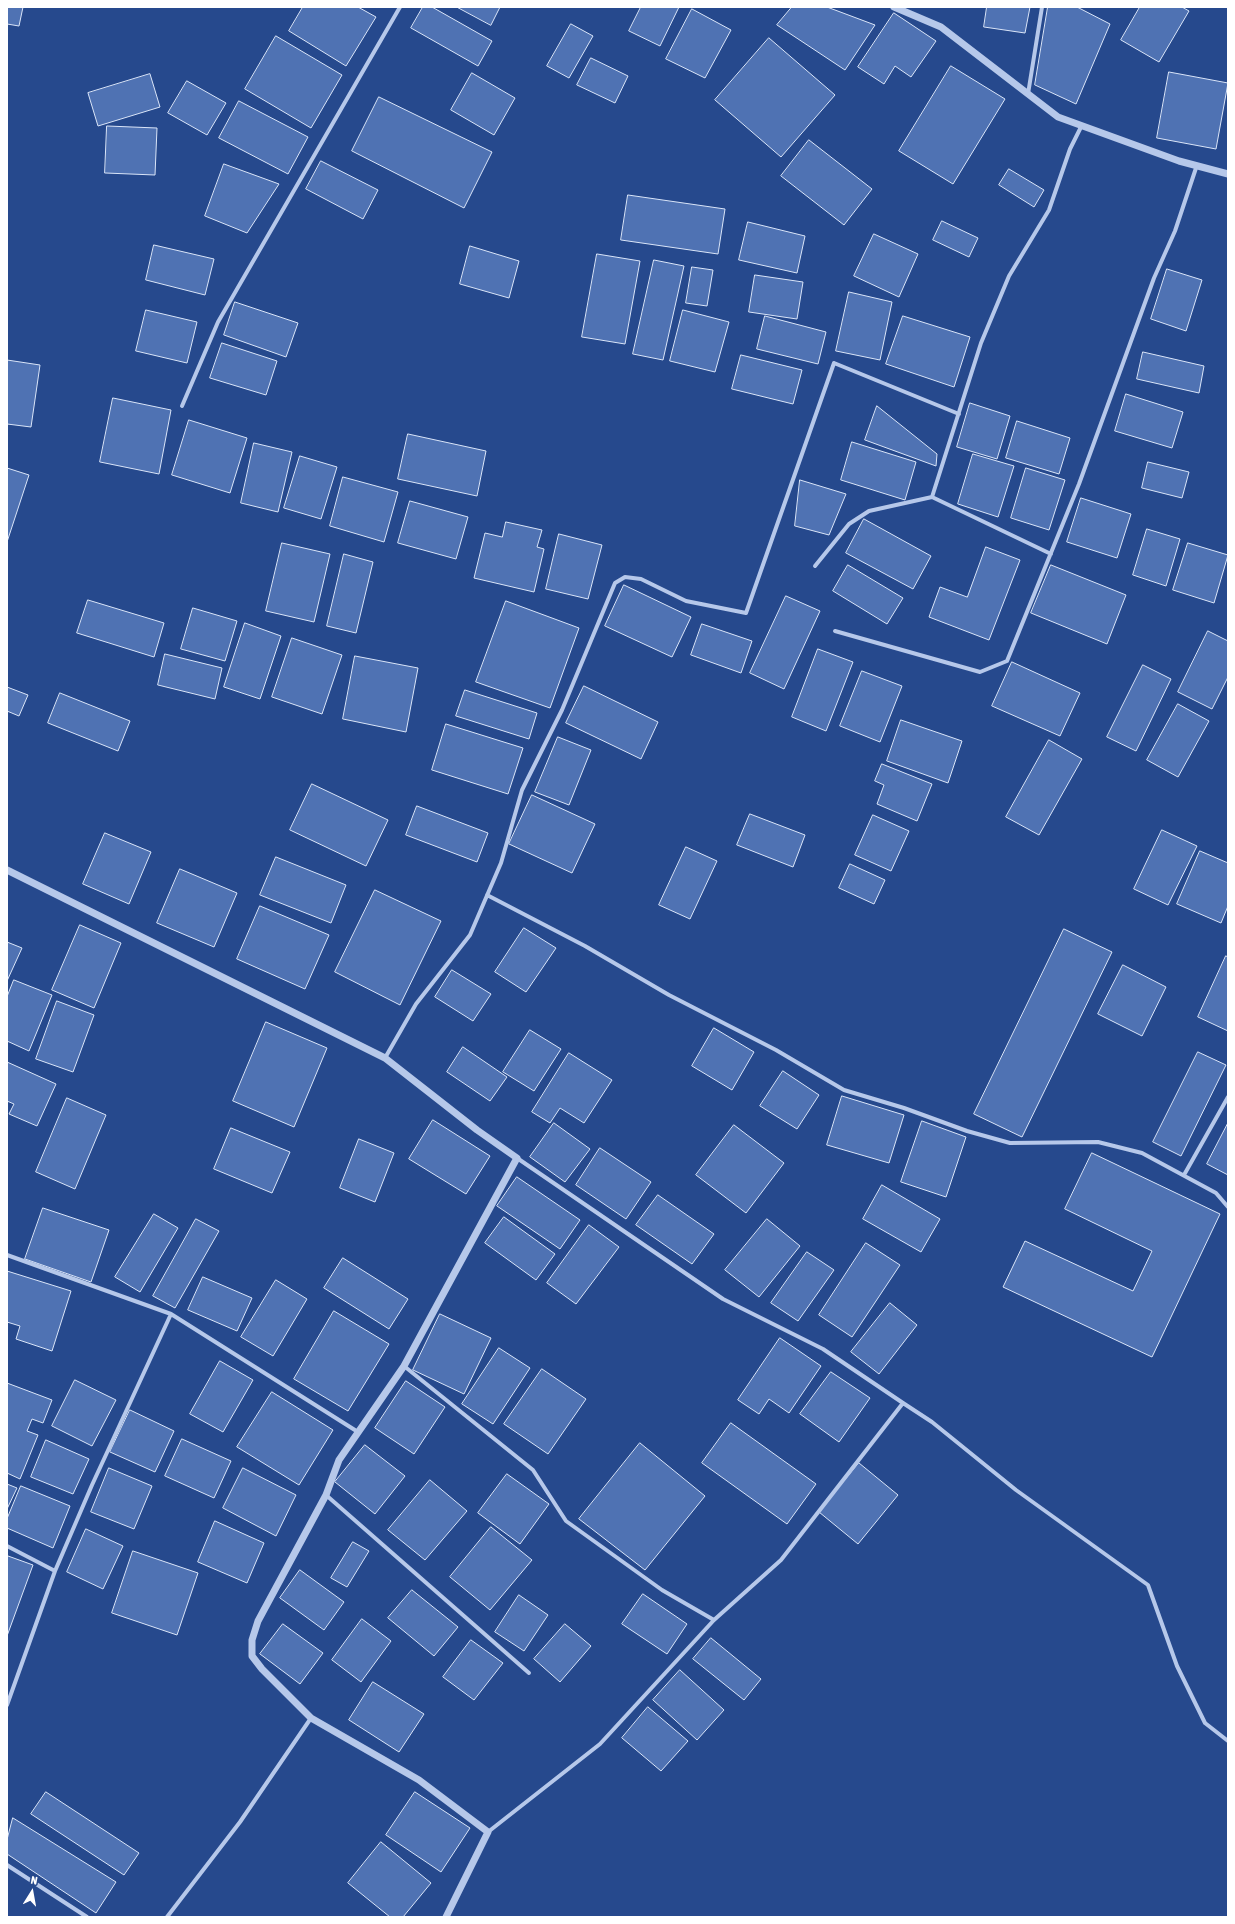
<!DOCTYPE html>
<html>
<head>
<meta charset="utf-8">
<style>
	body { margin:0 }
	#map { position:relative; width:1235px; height:1924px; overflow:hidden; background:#26498d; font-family:"Asap Condensed",sans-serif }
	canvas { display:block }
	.frame { position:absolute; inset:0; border:8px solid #fff; pointer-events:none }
	.north { position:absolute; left:12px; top:1872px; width:40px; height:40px; -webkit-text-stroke:3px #26498d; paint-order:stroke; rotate:11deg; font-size:11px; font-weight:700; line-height:16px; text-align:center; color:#fff }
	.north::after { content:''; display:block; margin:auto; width:14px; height:18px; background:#fff; clip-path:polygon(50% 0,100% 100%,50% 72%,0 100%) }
</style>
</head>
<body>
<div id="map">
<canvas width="1235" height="1924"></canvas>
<div class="frame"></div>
<div class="north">N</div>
</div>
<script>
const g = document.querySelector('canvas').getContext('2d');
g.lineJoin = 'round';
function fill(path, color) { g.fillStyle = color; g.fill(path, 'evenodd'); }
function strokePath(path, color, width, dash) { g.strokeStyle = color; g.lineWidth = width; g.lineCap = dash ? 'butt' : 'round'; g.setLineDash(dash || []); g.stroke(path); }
const building = new Path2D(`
	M7,7h16l-4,19 -12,-2z
	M303,7h55l18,10 -30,49 -57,-35z
	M423,7h9l60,34 -14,25 -67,-38z
	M457,7h43l-9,18z
	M641,7h38l-19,39 -31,-15z
	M792,7h35l48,18 -30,45 -68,-45z
	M987,7h43l-5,26 -41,-6z
	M1048,7h29l33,17 -34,80 -41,-19z
	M1140,7h42l7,4 -30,51 -38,-22z
	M692,9l39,21 -26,48 -39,-19z
	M894,13l42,28 -25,36 -16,-11 -11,18 -26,-17z
	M571,24l22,12 -24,42 -22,-12z
	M276,36l66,39 -31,53 -66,-39z
	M769,38l66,57 -54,62 -66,-57z
	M591,58l37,18 -13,27 -38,-18z
	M951,66l54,33 -52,85 -54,-33z
	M1169,72l59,11 -12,66 -59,-11z
	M472,73l43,25 -21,37 -43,-25z
	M150,74l10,33 -62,19 -10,-33z
	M187,81l39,22 -19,32 -39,-22z
	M379,97l113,55 -28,56 -112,-57z
	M239,101l69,36 -20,37 -69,-36z
	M107,126l50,2 -2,47 -50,-2z
	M809,140l63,49 -28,36 -63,-49z
	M321,161l57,29 -15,29 -57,-30z
	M224,164l55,20 -32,49 -42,-17z
	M1009,169l35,21 -10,17 -35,-22z
	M628,195l97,14 -7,45 -97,-14z
	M942,221l36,17 -9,19 -36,-17z
	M748,222l57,14 -8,37 -58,-13z
	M874,234l44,20 -19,43 -45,-21z
	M154,245l60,14 -9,36 -59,-15z
	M470,246l49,15 -10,37 -49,-14z
	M597,254l43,7 -15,83 -43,-7z
	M654,260l30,6 -21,94 -30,-6z
	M692,267l21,3 -6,36 -21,-3z
	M1167,269l35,11 -16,51 -35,-12z
	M755,275l48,7 -6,37 -48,-7z
	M849,292l43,10 -12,58 -44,-9z
	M235,302l63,21 -12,34 -62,-22z
	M146,310l51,12 -10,41 -51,-12z
	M683,310l46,12 -14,50 -45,-11z
	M765,316l61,16 -8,32 -61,-15z
	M903,316l67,21 -16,50 -68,-23z
	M222,343l55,18 -11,34 -56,-17z
	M1143,352l61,14 -5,27 -62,-14z
	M741,355l61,15 -9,34 -61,-15z
	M7,360l33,5 -9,62 -24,-3z
	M1126,394l57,18 -11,36 -57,-17z
	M113,398l58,12 -12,64 -59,-12z
	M970,403l40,13 -13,43 -40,-12z
	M877,406l60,48 -1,12 -71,-26z
	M189,420l58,18 -17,55 -58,-18z
	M1017,421l53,17 -11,36 -53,-16z
	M408,434l78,17 -9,45 -79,-17z
	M852,442l64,20 -11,38 -64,-20z
	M254,443l38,9 -14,60 -37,-9z
	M973,454l41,12 -16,51 -40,-13z
	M300,456l37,11 -16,52 -37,-11z
	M1148,462l41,10 -7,26 -40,-10z
	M7,468l22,7 -22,67z
	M1026,468l39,12 -16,50 -38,-12z
	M343,477l55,15 -14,50 -54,-16z
	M800,480l46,14 -17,41 -34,-9z
	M1081,498l50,16 -14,44 -50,-16z
	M410,501l58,16 -12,42 -58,-16z
	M864,519l67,37 -18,33 -67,-36z
	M506,522l36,8 -5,17 7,2 -10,43 -60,-14 11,-45 17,4z
	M1147,529l33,10 -14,47 -33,-11z
	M559,534l43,11 -14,54 -42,-10z
	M282,543l48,11 -16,68 -48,-11z
	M1188,543l40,12 -14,48 -41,-13z
	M986,547l34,13 -31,80 -60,-23 11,-30 27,10z
	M344,554l29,8 -17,71 -29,-7z
	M848,565l55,33 -16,26 -54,-33z
	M1051,565l75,30 -19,49 -76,-31z
	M624,585l67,32 -19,40 -67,-31z
	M786,596l34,15 -36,78 -34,-16z
	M88,600l76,23 -10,34 -77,-24z
	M506,601l73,27 -29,80 -74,-26z
	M193,608l44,13 -12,40 -44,-12z
	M245,623l36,13 -21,63 -36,-12z
	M702,624l50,17 -11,32 -50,-18z
	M1208,631l20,10v36l-16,32 -34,-17z
	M292,638l50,17 -20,59 -50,-17z
	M818,649l35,13 -27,69 -34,-14z
	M165,654l57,14 -7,31 -57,-14z
	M355,656l63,12 -12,64 -63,-13z
	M1012,662l68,31 -20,43 -68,-30z
	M1143,665l28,14 -35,72 -29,-14z
	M862,671l40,15 -22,56 -40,-16z
	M584,686l74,36 -17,37 -75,-36z
	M7,687l21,8 -9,21 -12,-5z
	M465,690l72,23 -8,26 -73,-23z
	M60,693l70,28 -12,30 -70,-28z
	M1178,704l31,17 -31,56 -31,-17z
	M901,720l61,21 -14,42 -61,-22z
	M446,724l77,24 -15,46 -76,-24z
	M558,737l33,13 -22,55 -34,-13z
	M1049,740l33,19 -43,76 -33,-18z
	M882,764l50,20 -15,37 -40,-17 7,-19 -9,-4z
	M312,784l76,36 -22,46 -76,-36z
	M532,795l63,29 -23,49 -63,-29z
	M417,806l71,27 -11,29 -71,-27z
	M750,814l55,21 -12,32 -56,-22z
	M873,815l36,16 -18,40 -36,-16z
	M1162,830l35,16 -29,59 -34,-16z
	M105,833l46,19 -22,52 -46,-20z
	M686,847l31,14 -27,58 -31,-14z
	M1200,851l28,12v43l-7,17 -44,-19z
	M276,857l70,28 -15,38 -71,-28z
	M850,864l35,16 -11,24 -35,-16z
	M180,869l57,24 -23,54 -57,-24z
	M375,890l66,31 -41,84 -65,-33z
	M260,906l69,29 -24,54 -68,-30z
	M80,925l41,18 -27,65 -42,-18z
	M524,928l32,20 -30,44 -31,-20z
	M1064,929l48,23 -90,185 -48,-23z
	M7,942l15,6 -15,33z
	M1226,956l2,1v74l-30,-14z
	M1123,965l43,22 -24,49 -44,-22z
	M452,970l39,24 -18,27 -38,-24z
	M14,980l38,15 -23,56 -22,-10v-44z
	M57,1001l37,14 -21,57 -37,-13z
	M266,1022l61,26 -33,79 -61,-26z
	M714,1028l40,24 -22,38 -40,-24z
	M530,1030l31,19 -27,42 -31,-19z
	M463,1047l44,30 -17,24 -43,-29z
	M1198,1052l28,13 -45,91 -28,-14z
	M569,1053l43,27 -28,43 -24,-15 -10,15 -18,-11z
	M7,1062l49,22 -19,42 -28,-12 5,-10 -7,-3z
	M783,1071l36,24 -22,34 -37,-23z
	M842,1096l62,19 -15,48 -62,-18z
	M67,1098l39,17 -31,74 -39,-17z
	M433,1120l57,36 -24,38 -57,-35z
	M922,1121l44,16 -20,60 -45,-15z
	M554,1123l36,26 -25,33 -35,-25z
	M1228,1123v52l-21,-11z
	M734,1125l50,38 -38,50 -50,-38z
	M231,1128l59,24 -18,41 -58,-24z
	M359,1139l35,14 -19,49 -35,-14z
	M600,1148l51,34 -25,37 -50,-34z
	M1092,1153l128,61 -68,143 -149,-70 22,-46 108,50 19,-40 -87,-42z
	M517,1177l63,43 -20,29 -63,-43z
	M882,1185l58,34 -19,33 -58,-33z
	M658,1195l56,39 -22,30 -56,-39z
	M43,1208l66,22 -18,52 -66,-23z
	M154,1214l24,14 -38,64 -25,-15z
	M504,1217l51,37 -19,26 -51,-37z
	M196,1219l23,12 -44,77 -22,-12z
	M767,1219l33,27 -41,51 -34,-27z
	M589,1225l30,22 -43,57 -29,-21z
	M866,1243l34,22 -48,72 -33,-22z
	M807,1252l27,18 -36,51 -27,-18z
	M343,1258l65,41 -19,30 -65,-41z
	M7,1271l64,20 -19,60 -36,-12 4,-13 -13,-4z
	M203,1277l49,21 -15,33 -49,-21z
	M276,1280l31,19 -34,57 -32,-19z
	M890,1303l27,22 -38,49 -28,-22z
	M334,1311l55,33 -41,67 -54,-32z
	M440,1314l51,24 -27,56 -51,-24z
	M780,1338l41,28 -32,47 -20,-14 -10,15 -21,-14z
	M499,1348l31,20 -37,56 -31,-20z
	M220,1361l33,19 -30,52 -33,-18z
	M542,1369l44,30 -38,55 -44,-30z
	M831,1372l39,26 -31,44 -39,-28z
	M75,1380l41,20 -24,46 -40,-20z
	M406,1381l39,26 -31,47 -39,-26z
	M7,1383l45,17 -9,23 -11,-4 -5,12 11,4 -18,44 -13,-6z
	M272,1392l61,38 -34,55 -62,-38z
	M130,1410l44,21 -19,41 -45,-20z
	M731,1423l85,61 -29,40 -85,-61z
	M182,1439l49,22 -17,37 -49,-22z
	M46,1440l43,19 -16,35 -42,-17z
	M640,1443l65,53 -60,74 -66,-51z
	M365,1445l40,31 -30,38 -40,-32z
	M859,1463l39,32 -40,49 -39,-32z
	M109,1468l43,18 -18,43 -43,-17z
	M243,1468l53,27 -20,41 -53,-28z
	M507,1474l42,30 -29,40 -42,-31z
	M430,1480l37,31 -42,49 -37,-30z
	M7,1484l10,4 -10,21z
	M21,1486l49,20 -17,42 -46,-20v-9z
	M215,1521l49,22 -17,40 -49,-21z
	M491,1527l41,33 -42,50 -40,-33z
	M86,1529l37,17 -20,43 -36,-17z
	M353,1542l16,9 -22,36 -16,-9z
	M133,1551l65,22 -21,62 -65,-22z
	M8,1556l25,9 -26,71v-77z
	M300,1570l44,32 -20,28 -44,-32z
	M412,1590l46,37 -24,29 -46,-38z
	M643,1594l44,30 -20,30 -45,-30z
	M519,1595l29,20 -24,36 -29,-19z
	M362,1619l29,22 -30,41 -29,-22z
	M283,1624l40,29 -23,31 -40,-30z
	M565,1624l26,22 -31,36 -26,-23z
	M711,1638l50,41 -17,21 -51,-41z
	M471,1640l32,23 -29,37 -31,-23z
	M680,1670l44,40 -27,30 -44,-40z
	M373,1682l51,32 -25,38 -50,-32z
	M648,1707l40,34 -27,30 -39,-33z
	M46,1792l93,61 -15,22 -93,-61z
	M415,1792l55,36 -29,44 -55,-37z
	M13,1818l103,64 -20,31 -89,-59v-14z
	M381,1842l50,41 -28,34h-13l-42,-34z`);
const minor = new Path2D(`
	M1028,94l14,-87
	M182,406l36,-84 182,-315
	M932,497l119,57
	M815,566l34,-42 20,-13 63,-14 49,-154 28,-67 40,-66 21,-61 12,-24
	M835,631l145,41 27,-11 72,-177 75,-206 21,-47 22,-66
	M487,895l98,51 84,49 107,55 68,40 60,18 63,23 43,12 88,-1 44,11 74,40 12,14
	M385,1058l31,-54 54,-69 31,-72 21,-73 40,-80 53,-127 10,-6 16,2 45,22 60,12 88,-250 125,51
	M517,1158l206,141 100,50 80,54 29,19 84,68 132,95 29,81 28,57 23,18
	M1184,1175l44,-78
	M7,1255l164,59
	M404,1366l129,104 33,51 96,69 52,30 67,-60 122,-157
	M326,1495l203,178
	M7,1546l48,25
	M7,1705l48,-134 37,-86 79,-171 187,118
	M488,1832l112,-88 114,-124
	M7,1865l80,52
	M167,1917l73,-95 71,-104`);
const tertiary = new Path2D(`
	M894,7l47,20 117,90 121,44 49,13
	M7,870l378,188 92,72 40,28 -113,208 -65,94 -13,35 -68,126 -6,19v16l10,13 49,49 108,62 69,52 -42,85`);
fill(building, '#4f72b3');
strokePath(building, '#dae5f8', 1);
strokePath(minor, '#b6c8ea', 4);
strokePath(tertiary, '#b6c8ea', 7);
</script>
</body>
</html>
